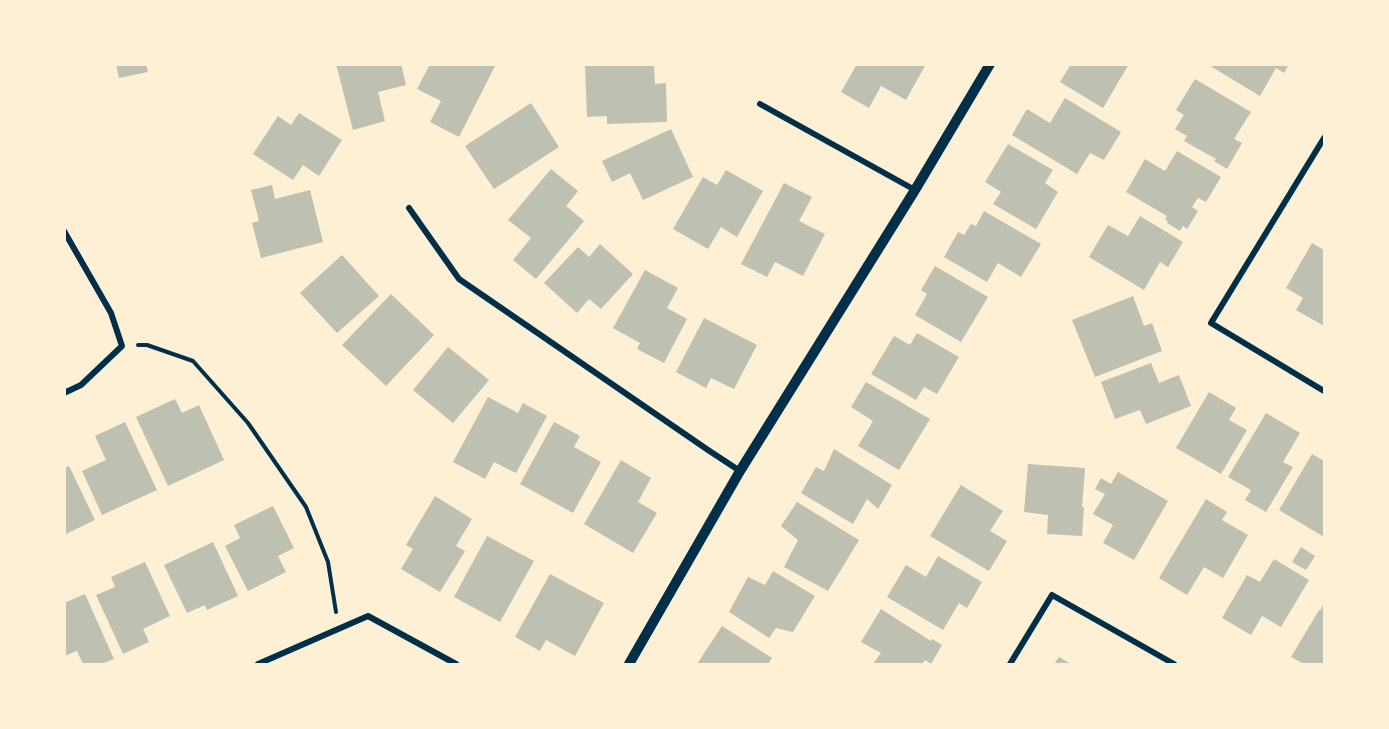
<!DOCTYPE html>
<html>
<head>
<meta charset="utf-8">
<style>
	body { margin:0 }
	#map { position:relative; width:1389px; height:729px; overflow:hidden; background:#fdf0d5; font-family:Karla,sans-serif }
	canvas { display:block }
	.frame { position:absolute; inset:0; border:66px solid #fdf0d5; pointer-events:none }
</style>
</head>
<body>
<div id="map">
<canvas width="1389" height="729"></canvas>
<div class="frame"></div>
</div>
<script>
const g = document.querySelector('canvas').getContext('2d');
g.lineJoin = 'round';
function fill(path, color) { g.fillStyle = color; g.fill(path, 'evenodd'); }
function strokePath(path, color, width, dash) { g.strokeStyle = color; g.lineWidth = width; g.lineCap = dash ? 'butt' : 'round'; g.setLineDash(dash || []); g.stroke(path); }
const building = new Path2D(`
	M116,64h30l2,8 -29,6z
	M336,64h65l5,21 -28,7 7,29 -32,9z
	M430,64h66l-37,73 -29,-15 11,-21 -24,-12z
	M585,64h69l1,20 11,-1 1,39 -60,2v-8l-20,1z
	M857,64h69l-20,36 -25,-14 -12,22 -28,-16z
	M1071,64h58l-26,44 -43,-26z
	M1207,64h82l-5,9 -8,-5 -16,28z
	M1195,79l56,33 -17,27 8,4 -15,26 -13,-8 2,-2 -32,-18 3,-5 -12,-7 9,-14 -8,-5z
	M1065,98l56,34 -17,28 -14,-7 -13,21 -65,-39 15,-26 23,14z
	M531,103l28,44 -65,42 -29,-43z
	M299,113l43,27 -23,36 -16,-11 -10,15 -40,-26 25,-38 13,9z
	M671,129l22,48 -50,23 -13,-27 -18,9 -10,-21z
	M1008,144l45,26 -8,13 13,9 -22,37 -43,-25 8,-12 -16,-10z
	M1177,151l44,26 -15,25 -8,-4 -6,9 6,4 -11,18 -4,-3 -3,5 -13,-8 1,-2 -3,-1 2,-4 -41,-24 19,-33 20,12z
	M551,169l27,22 -12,15 18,15 -48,58 -23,-19 18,-22 -23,-18z
	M726,170l37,21 -26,46 -16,-10 -13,22 -35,-20 30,-52 14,8z
	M784,183l28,14 -13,24 26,13 -22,42 -28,-14 -8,15 -26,-13z
	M272,185l3,14 35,-9 13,52 -62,16 -9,-35 7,-2 -8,-31z
	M984,211l57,33 -20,33 -23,-14 -11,19 -43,-25 14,-25 6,3 7,-11 5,2z
	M1140,216l43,26 -15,25 -8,-5 -16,28 -55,-33 19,-32 20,11z
	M1312,243l12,7v76l-28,-16 7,-12 -17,-10z
	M600,244l33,30 -32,35 -12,-10 -12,14 -33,-30 34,-36 11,10z
	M342,255l37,41 -42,37 -37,-40z
	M935,266l53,31 -27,45 -46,-27 12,-21 -6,-4z
	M645,270l33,18 -11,20 20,11 -23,44 -27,-14 3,-6 -27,-15z
	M391,294l43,41 -48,51 -44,-41z
	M1133,296l11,30 8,-3 10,28 -67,26 -23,-57z
	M704,318l53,27 -23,44 -23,-11 -5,10 -30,-16z
	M917,333l42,24 -22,37 -13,-7 -8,13 -45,-26 23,-38 16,9z
	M448,347l41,33 -36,43 -40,-33z
	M1151,363l8,20 20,-8 12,31 -45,18 -6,-14 -25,9 -14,-37z
	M866,382l64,37 -31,51 -41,-24 15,-25 -22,-14z
	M1209,392l27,16 -7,12 18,10 -26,44 -45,-26z
	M488,397l30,16 5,-10 24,13 -31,57 -22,-11 -9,17 -32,-17z
	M175,399l7,14 17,-8 25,55 -56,26 -32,-69z
	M1266,413l34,20 -17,29 10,5 -27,45 -21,-12 6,-10 -23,-13z
	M125,422l32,68 -55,25 -20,-44 24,-11 -11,-24z
	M554,422l26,14 -6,11 27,15 -28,51 -53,-29z
	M834,449l58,36 -14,24 -11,-10 -14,25 -52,-31 15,-26 8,4z
	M1312,454l12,7v76l-45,-27z
	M621,460l30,18 -13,24 19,11 -24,40 -49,-29z
	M1028,464l57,4 -3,39h2l-2,29 -35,-2 1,-19 -24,-3z
	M69,466l26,54 -31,15v-67z
	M1118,472l50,29 -34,59 -31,-17 10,-18 -20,-11 12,-20 -10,-5 6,-11 10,6z
	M961,485l42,26 -13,20 17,10 -18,30 -59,-35z
	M435,496l37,23 -16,27 9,5 -25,41 -39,-23 12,-20 -7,-4z
	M1206,499l21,13 -5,8 26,15 -25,43 -19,-11 -17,28 -28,-17z
	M797,502l62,38 -31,51 -44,-24 14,-27 -17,-14z
	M273,506l21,42 -16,8 8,16 -38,19 -23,-45 15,-8 -6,-13z
	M487,536l47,25 -34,61 -46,-25z
	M213,542l25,54 -31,14 -2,-5 -18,8 -23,-48z
	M1301,547l14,9 -9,14 -14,-8z
	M938,556l44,26 -15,26 -8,-5 -16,27 -56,-33 19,-32 20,12z
	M1274,559l35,21 -28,47 -19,-11 -11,19 -29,-17 25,-43 13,7z
	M145,562l25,54 -27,13 6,13 -26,12 -27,-59 19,-8 -4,-10z
	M773,571l42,25 -22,36 -17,-4 -7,10 -40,-26 19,-35 17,8z
	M550,574l54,29 -29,53 -29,-16 -6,11 -25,-14z
	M85,594l29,65 -13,5h-18l-6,-13 -13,5v-53z
	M1324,603v61h-20l-13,-7 28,-47 1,1z
	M881,609l50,32 1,-2 10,6 -11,19 -6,-4 -3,4h-49l8,-11 -20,-11z
	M722,626l50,32 -4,6h-71z
	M1059,657l12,7h-17z`);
const path = new Path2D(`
	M138,345h9l46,16 55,62 58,84 22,55 8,50`);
const minor = new Path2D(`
	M760,104l155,86
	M1324,138l-113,185 113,68
	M409,208l50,71 249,171 32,21
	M64,231l47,82 11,33 -41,39 -17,8
	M258,664l110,-48 88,48
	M1010,664l42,-69 122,69`);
const tertiary = new Path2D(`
	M629,664l111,-193 175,-281 75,-126`);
fill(building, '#bec0b2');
strokePath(path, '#003049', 4);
strokePath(minor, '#003049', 6);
strokePath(tertiary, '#003049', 10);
</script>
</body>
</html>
